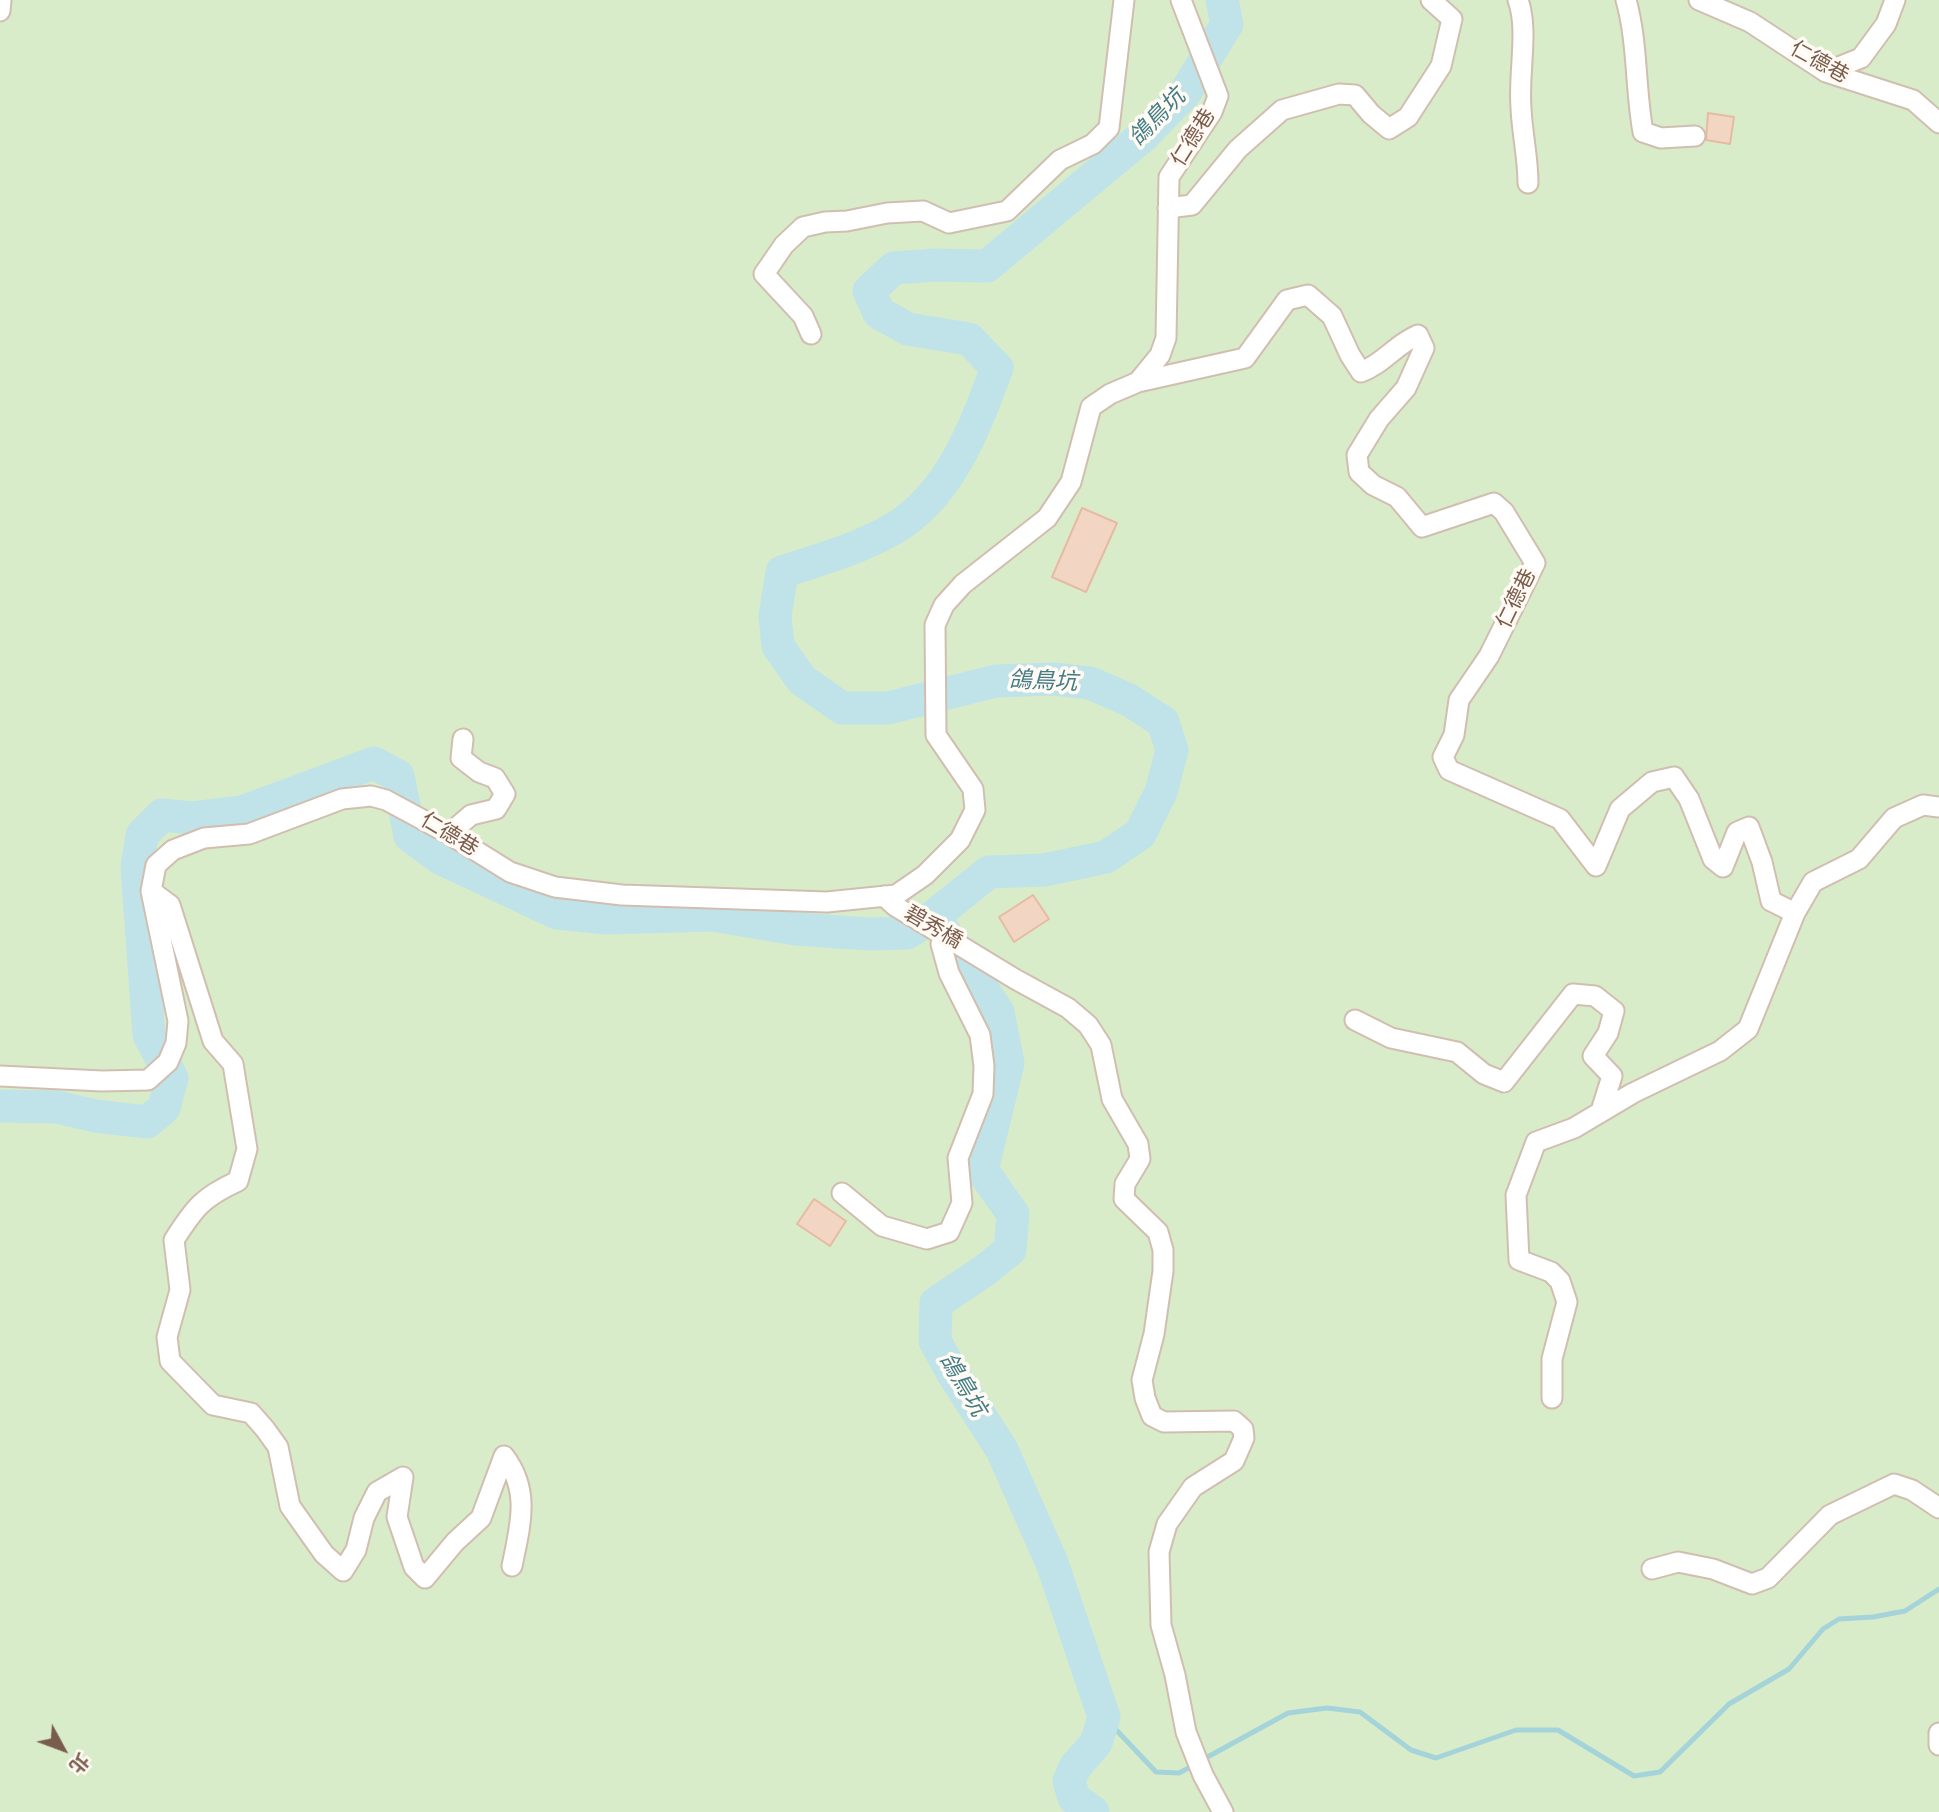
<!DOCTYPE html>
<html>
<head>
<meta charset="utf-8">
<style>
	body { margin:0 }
	#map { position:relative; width:1939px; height:1812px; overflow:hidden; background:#fdf6ec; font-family:"Varela Round","Noto Sans TC",sans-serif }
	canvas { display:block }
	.north { position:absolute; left:28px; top:1714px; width:70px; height:70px; -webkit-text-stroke:5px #fffaf3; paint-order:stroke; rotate:131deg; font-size:19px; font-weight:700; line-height:28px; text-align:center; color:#7a5c4d }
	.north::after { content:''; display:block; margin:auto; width:24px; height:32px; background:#7a5c4d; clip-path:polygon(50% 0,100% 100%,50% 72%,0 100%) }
</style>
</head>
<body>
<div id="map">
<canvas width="1939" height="1812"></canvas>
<div class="north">北</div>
</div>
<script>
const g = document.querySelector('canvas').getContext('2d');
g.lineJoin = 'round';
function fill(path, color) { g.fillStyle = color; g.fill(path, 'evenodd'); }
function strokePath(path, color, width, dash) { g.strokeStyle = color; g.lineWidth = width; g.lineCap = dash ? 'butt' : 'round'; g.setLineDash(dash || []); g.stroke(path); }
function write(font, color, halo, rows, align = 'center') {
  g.font = font + ' "Varela Round","Noto Sans TC",sans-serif'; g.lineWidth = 7; g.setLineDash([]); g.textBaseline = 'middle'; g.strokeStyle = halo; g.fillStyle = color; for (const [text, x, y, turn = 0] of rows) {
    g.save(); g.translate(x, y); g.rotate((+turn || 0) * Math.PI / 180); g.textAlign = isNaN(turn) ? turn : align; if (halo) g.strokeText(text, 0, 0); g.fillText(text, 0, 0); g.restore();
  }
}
const green = new Path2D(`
	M0,0h1939v1812h-1939z`);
const stream = new Path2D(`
	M1104,1717l52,55 23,1 15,-8
	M1202,1760l86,-47 39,-5 33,4 51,38 25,8 80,-28h42l76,46 26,-4 69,-68 60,-35 34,-40 16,-10 34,-2 32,-6 34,-22`);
const river = new Path2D(`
	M937,921l61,91 10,51 -26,107 31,44 -3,36 -26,21 -48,32 -1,38 17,31 50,78 50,113 52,154 -8,26 -21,24 -6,14 5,17 19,14
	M0,1106l57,1 38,9 52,6 17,-14 8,-30 -23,-43 -12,-168 5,-32 20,-20 30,3 50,-6 132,-49 24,13 12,60 30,22 117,55 50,5 106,-3 83,14 73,5 38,-1 27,-17 55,-44 55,-2 62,-13 34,-23 21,-42 11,-42 -9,-28 -34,-22 -39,-17 -36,-4 -58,2 -108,27h-46l-40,-28 -24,-34 -3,-30 7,-44c37,-12 76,-23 111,-43 57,-33 82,-102 104,-161l-28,-29 -61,-10 -29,-16 -10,-22 25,-23 41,-3 52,1 156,-130 42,-43 42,-69 -5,-24`);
const building = new Path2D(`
	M1708,113l26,4 -4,27 -24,-4z
	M1082,508l35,15 -31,69 -34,-15z
	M1033,895l16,24 -35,23 -15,-25z
	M814,1199l32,22 -16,25 -33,-22z`);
const minor = new Path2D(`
	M1518,0c11,30 0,74 3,108 1,25 7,49 7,75
	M1626,0c12,43 9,88 17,132l18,6 34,-2
	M1699,0l51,22 76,50 87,28 26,23
	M0,11l1,-11
	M1826,72l35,-14 25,-34 9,-24
	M1168,208l24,-3 46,-56 44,-39 57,-16 16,1 16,19 18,15 19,-12 33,-51 11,-47 -21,-19
	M811,334l-8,-18 -39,-42 20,-29 19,-18 22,-5 22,-1 40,-8 36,-2 26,12 58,-12 53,-51 33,-16 16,-16 15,-128
	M1138,382l107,-24 42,-58 21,-5 24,21 18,39 11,17c22,-8 35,-28 57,-37l6,13 -18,40 -27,31 -22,36 2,17 14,13 24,12 25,30 72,-24 10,9 31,51 -46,93 -30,44 -5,35 -11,22 6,13 111,49 36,47 24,-57 32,-27 22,-5 15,22 24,60 10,8 14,-35 12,-5 13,35 9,39 24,12
	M449,834l22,-19 25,-6 9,-15 -10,-16 -16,-6 -18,-14 2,-19
	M151,891l19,14 43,136 20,23 14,85 -9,32c-35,16 -43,26 -64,59l6,50 -13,47 3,24 43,44 38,8 14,16 13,18 12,59 34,48 19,17 13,-21 8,-32 13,-26 26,-15 -6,40 17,50 11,11 30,-36 26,-24 23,-62c27,35 16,70 8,110
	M884,896l11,10 120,73 53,29 20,17 13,20 11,54 26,45 2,15 -15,25 -1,15 34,33 5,18v21l-9,63 -12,46 3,18 7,18 12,6 70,-1 9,8 1,9 -10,23 -41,26 -26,37 -8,28 2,73 14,50 11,57 17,43 20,37
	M1355,1020l36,18 66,14 27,22 20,8 69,-88 22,2 19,15 -6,22 -15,23 19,20 -11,35
	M0,1076l102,5 46,-1 20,-18 8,-19 2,-22 -27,-130 5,-26 17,-15 31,-12 45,-4 93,-35 29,-3 15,4 63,34 61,38 45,15 67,8 205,7 69,-7 29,-20 35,-35 15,-30 -2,-21 -37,-54 -1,-110 9,-20 19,-21 84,-66 24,-36 20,-75 19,-13 28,-12 22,-27 6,-17 3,-161 43,-65 6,-16 -37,-96
	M842,1193l40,33 45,13 22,-7 13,-29 -4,-45 25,-64 1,-28 -4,-31 -31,-62 -8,-29 4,-9
	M1552,1398v-39l15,-57 -7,-21 -9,-9 -32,-12 -3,-65 20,-53 38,-14 59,-35 87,-42 28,-22 47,-116 18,-31 46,-23 35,-41 29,-13 16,2
	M1652,1569l26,-7 35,7 39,15 16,-6 62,-63 64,-31 18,6 27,18
	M1939,1733v12`);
const streetNames = [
	["仁德巷",1819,63,29],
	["仁德巷",1194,138,-58],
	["仁德巷",1517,599,-64],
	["仁德巷",449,835,31],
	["碧秀橋",933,928,30]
];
const waterNames = [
	["鴿鳥坑",1158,118,-46],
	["鴿鳥坑",1043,682,2],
	["鴿鳥坑",962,1385,59]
];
fill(green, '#d8ecc9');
strokePath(stream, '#a5d3da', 5);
strokePath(river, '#bfe3e8', 33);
fill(building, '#f3d5c3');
strokePath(building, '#e6bba3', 2);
strokePath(minor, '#d1beb0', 23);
strokePath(minor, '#fff', 19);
write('21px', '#7a5c4d', '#fffaf3', streetNames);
write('italic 23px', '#437c86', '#fffaf3', waterNames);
</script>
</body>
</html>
